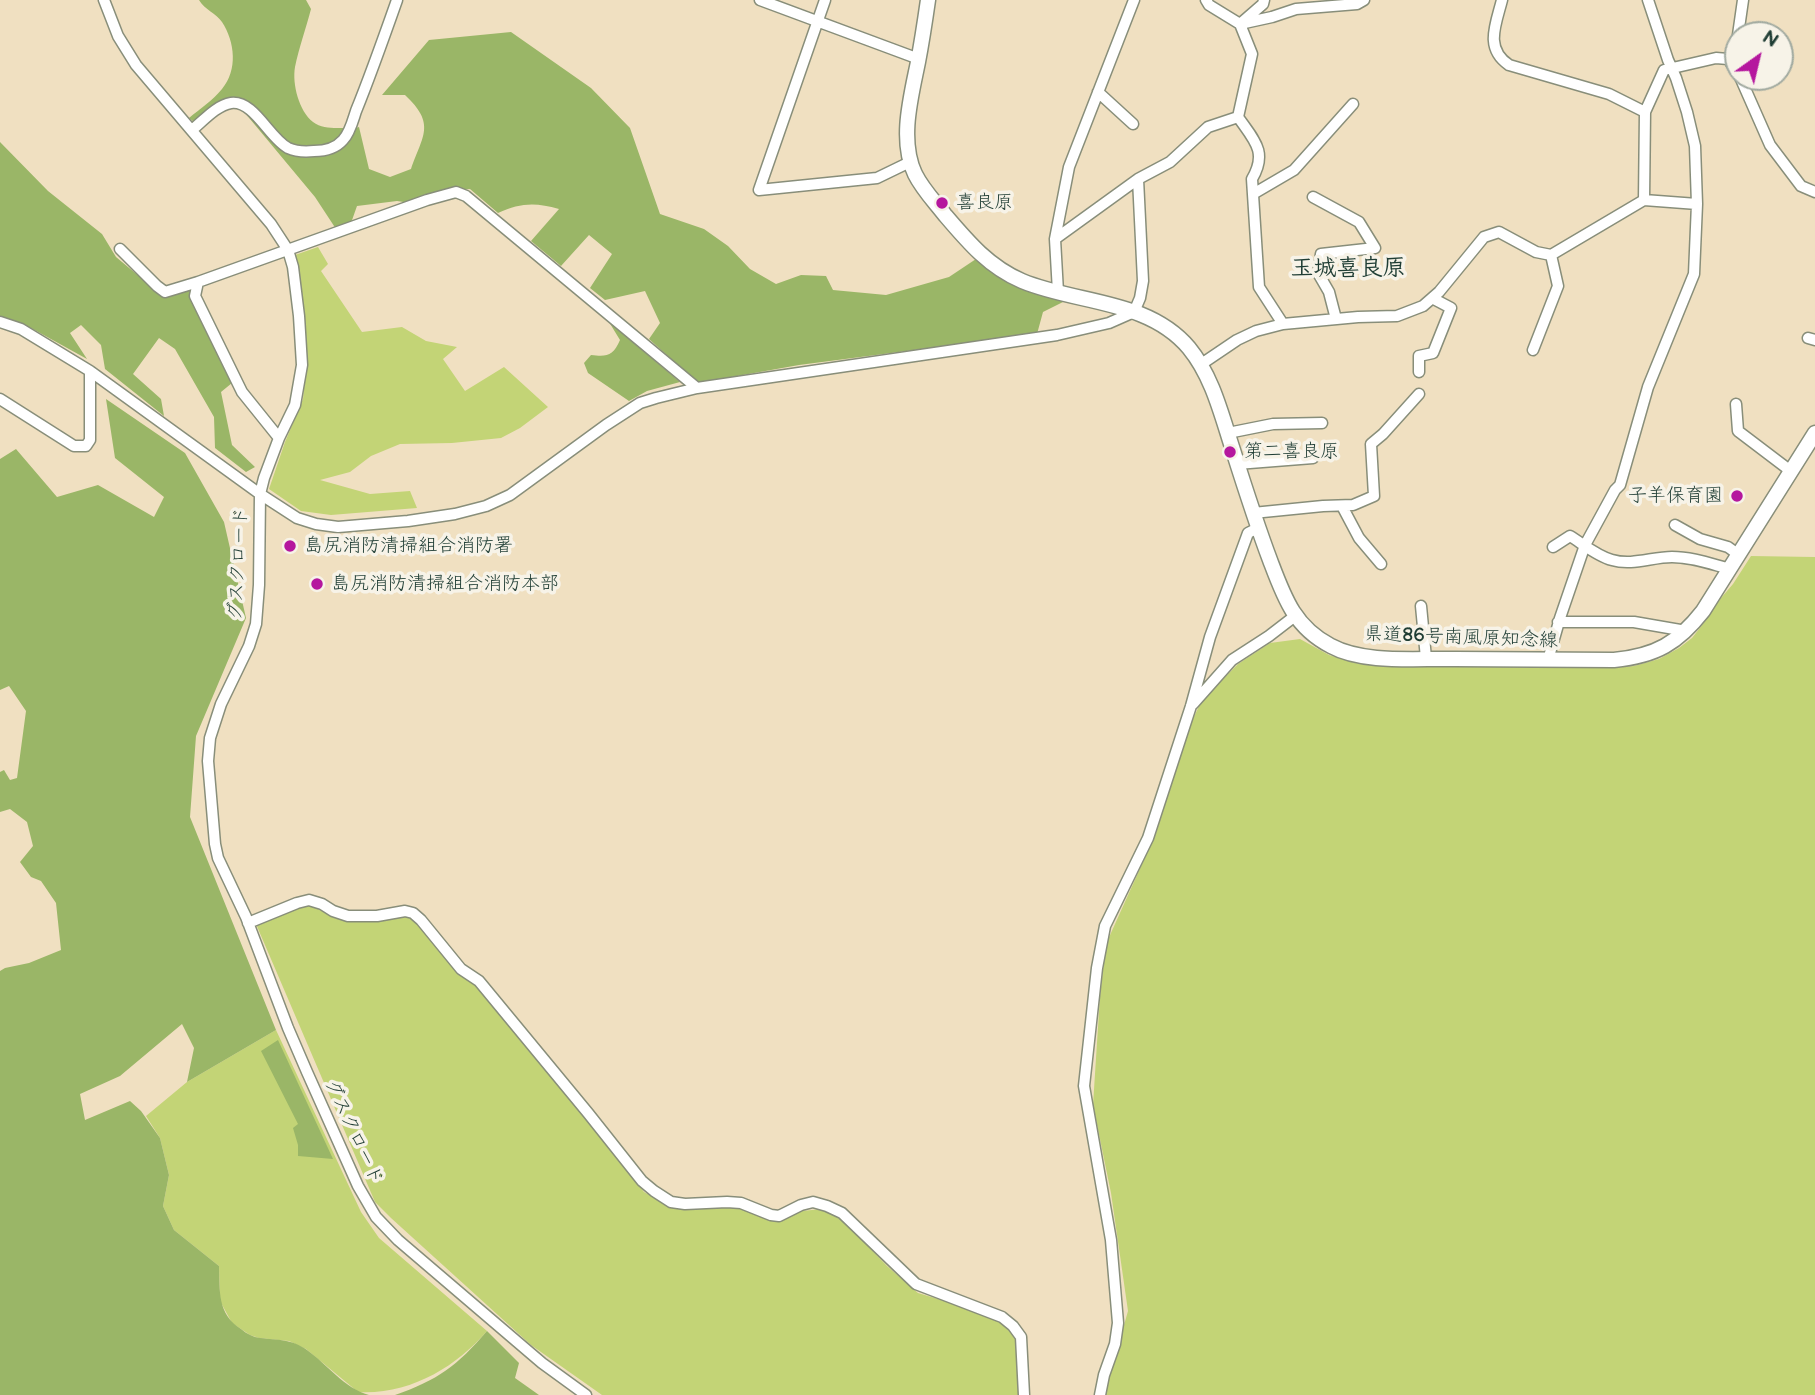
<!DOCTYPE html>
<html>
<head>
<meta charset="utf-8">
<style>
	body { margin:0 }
	#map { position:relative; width:1815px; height:1395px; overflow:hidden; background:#f0e0c1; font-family:"Balsamiq Sans",sans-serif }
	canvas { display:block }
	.north { position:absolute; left:1724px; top:21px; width:70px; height:70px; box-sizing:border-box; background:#f7f3e8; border:2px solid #a1aaa0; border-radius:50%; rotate:34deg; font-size:19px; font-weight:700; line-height:28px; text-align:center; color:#1f3d34 }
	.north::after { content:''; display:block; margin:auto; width:24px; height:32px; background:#b5179e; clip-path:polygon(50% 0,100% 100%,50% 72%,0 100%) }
</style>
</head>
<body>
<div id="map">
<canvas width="1815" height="1395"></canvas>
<div class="north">N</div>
</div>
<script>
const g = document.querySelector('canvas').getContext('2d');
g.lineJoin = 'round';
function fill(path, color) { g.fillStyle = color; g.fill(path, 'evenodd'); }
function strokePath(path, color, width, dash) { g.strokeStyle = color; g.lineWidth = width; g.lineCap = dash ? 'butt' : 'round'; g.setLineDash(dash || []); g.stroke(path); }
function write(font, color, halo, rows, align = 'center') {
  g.font = font + ' "Balsamiq Sans","Klee One",sans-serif'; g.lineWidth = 7; g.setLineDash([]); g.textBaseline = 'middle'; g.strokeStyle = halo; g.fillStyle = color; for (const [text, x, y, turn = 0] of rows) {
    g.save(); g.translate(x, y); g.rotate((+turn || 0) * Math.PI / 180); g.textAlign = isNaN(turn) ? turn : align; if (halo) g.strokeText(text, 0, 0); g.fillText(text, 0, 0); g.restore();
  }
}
const green = new Path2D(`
	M318,247l10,17 -7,7 41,61 40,-5 24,14 31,6 -14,12 22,32 39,-24 44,40 -28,21 -19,10 -49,5 -52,1 -29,12 -21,16 -30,8 50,14 40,-3 7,17 -86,7 -30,-4 -32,-22 16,-47 18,-43 4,-43 -5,-54 -7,-47z
	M1751,556l64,1v838h-711l24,-84 -17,-118 -18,-88 7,-109 6,-52 50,-111 34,-108 12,-25 36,-36 32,-21 30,-4 29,16 26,8 24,3 234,2 21,-2 25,-7 20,-11 13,-10 11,-14 18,-26 12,-14z
	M309,904l25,14 37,3 39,-7 62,66 105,126 67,86 29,16 64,-3 40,17 25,-11 20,-2 22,12 43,45 31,27 63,19 30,17 7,17 3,49h-419l-71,-50 -140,-127 -16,-16 -119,-278z
	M276,1030l85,182 18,26 108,93c-31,36 -77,64 -129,61l-52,-43 -17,-8 -30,-3 -9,-3 -18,-12 -12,-22 -1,-35 -45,-36 -11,-24 6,-31 -9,-37 -14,-22 41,-34z`);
const forest = new Path2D(`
	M199,0h107l5,9c-5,19 -12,39 -16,58 -3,17 4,44 18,55 9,7 21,6 31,6l-3,10 -18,10 -30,-1 -13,-9 -33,-35 -9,-6 -16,4 -28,21 -5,-4c11,-9 24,-18 33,-29 16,-19 13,-47 0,-67 -6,-9 -17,-12 -23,-22z
	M511,32l80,56 39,40 30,86 44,15 24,17 22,23 26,15 25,-9 25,1 7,14 53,5 63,-18 27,-18 43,27 50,13 -26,13 -6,22 -238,31 -101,18 -49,-44 11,-16 -15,-32 -40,9 -15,-12 22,-34 -23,-19 -28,31 -30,-25 28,-32c-24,-7 -39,-6 -61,4l-28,-24 -27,2 -33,12 -13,-2 -40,5 -6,17 -15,6 -21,-32 -75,-90 59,48 21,1 15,-4 17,-23 7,-2 10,42 21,8 21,-8c12,-34 25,-45 -6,-74h-23l47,-55z
	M0,142l48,49 54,43 14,23 48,40 26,-7 42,93 -11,9 11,53 23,22 -9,5 -31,-24 -1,-31 -39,-68 -16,-11 -26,36 28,25 3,17 -59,-47 -4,-24 -20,-20 -11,8 17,26 -56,-31 -31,-10z
	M609,322l71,60 -33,9 -18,10 -41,-28 -4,-10 7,-8c16,2 22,1 29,-15z
	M106,399l79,54 39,69 22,96 -50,118 -6,81 86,213 -89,52 7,-34 -12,-24 -62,52 -40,18 5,26 45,-19 11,10 19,27 9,37 -6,31 11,24 45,36c1,25 -2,48 22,63 6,5 12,8 19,9 18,2 32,1 47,12 21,15 37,38 62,45h-369v-424l5,-3 24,-5 32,-13 -5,-47 -15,-22 -10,-4 -11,-15 13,-16 -6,-24 -17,-13 -10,3v-40l4,-2 6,10 7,-2 9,-67 -17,-25 -9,4v-231l16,-10 41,48 41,-12 56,32 10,-20 -49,-39z
	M278,1040l55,119 -35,-3v-11l-5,-17 5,-4 -37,-73z
	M487,1331l32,32 -4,15 24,17h-144c43,-15 62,-29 92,-64z`);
const minor = new Path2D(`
	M104,0l14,36 18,29 135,159 17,26 5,17 6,49 3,49 -7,40 -16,33 -15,40 -4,16 -1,91 -3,39 -7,22 -28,58 -11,34 -2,23 7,83 3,14 28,59 42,111 19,44 51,114 18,31 22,23 144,123 44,32
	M760,0l159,59
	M825,0l-66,190 118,-12 33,-16
	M1206,0l3,5 31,19 12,30 -14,63c16,23 30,35 14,62l7,108 24,37
	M1264,0l-1,4 -23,20 32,-7 24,-8 61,-5 7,-4
	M1502,0c-6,24 -18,48 7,65l100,29 36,18
	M1738,35l5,-35
	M1728,59l9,-16 1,-8
	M1740,77l30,68 31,41 14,6
	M1098,92l35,32
	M192,130c11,-9 25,-25 39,-27 23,-3 38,35 57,45 9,4 17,4 26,3 11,0 22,-3 29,-11 7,-7 10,-20 13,-29 15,-37 28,-74 41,-111
	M1253,194l41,-24 59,-66
	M1313,197l46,25 16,26 -54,6 -3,19 11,19 7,27
	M1644,200l1,-88 19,-42 52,-12 12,1 10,14
	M1055,239l83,-60
	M120,249l37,37 8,6 33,-10
	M1058,292l-3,-53 14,-72 65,-167
	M0,322l21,7 69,42 170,123 37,24 19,6 22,3 70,-6 47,-7 31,-8 24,-11 96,-70 34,-22 16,-5 41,-10 360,-53 52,-12 25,-11 6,-14 3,-17 -5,-102 32,-17 38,-35 30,-10
	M1808,338l7,2
	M1533,350l25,-64 -7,-31
	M1200,365l37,-25 19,-9 27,-7 75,-7 39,-1 26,-10 16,-14 45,-55 15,-5 37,20 15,3 93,-55 53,4
	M1419,372v-16l14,-3 18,-45 -19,-10
	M0,399l74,47h12l4,-6v-69
	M1736,404l2,27 54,41
	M1228,433l45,-9 49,-1
	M279,438l-37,-46 -47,-96 3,-14 229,-82 29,-8 10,4 231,192
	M1237,464l76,-6
	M1342,506l17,32 22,26
	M1253,513l70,-7 30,-1 21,-9 -3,-52 12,-10 36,-40
	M1675,525l25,14 28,8 11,8
	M1553,547l17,-11c13,8 27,20 42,24 20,6 40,-3 60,-3 20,0 39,7 58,12
	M1421,606l5,52
	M1558,622h76l52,9
	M1548,660l12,-42 25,-73 30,-55 5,-5 28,-98 46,-113 3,-70 -2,-58 -8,-34 -11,-34 -8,-18 -20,-60
	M1193,704l39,-44 37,-24 26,-20
	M248,923l49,-20 12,-3 13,4 11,7 15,5h29l28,-5 8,2 8,7 40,49 18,12 109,132 54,68 12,10 17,11 14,2 42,-2 14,1 30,12 8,1 22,-11 12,-3 14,4 15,7 74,71 86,33 11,9 8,11 3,58
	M1100,1395l4,-20 11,-31 3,-21 -7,-83 -27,-154 13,-118 8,-42 43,-88 43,-132 19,-69 38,-104 10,-5`);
const major = new Path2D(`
	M928,0c-3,21 -6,41 -10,62 -7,35 -19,78 -3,112 8,16 20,28 30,41 23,27 44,52 77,66 55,23 126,18 167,67 23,28 32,65 43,99 12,38 24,76 38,113 14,37 24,67 61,86 33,18 86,12 124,13 53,0 106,1 159,1 42,-4 64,-17 89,-49l112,-178`);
const markers = [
	[942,203,7,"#b5179e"],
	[1230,452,7,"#b5179e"],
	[1737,496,7,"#b5179e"],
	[290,546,7,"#b5179e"],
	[317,584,7,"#b5179e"]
];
const poiNames = [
	["喜良原",956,203],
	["第二喜良原",1244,452],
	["子羊保育園",1723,496,"right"],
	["島尻消防清掃組合消防署",304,546],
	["島尻消防清掃組合消防本部",331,584]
];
const streetNames = [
	["グスクロード",239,564,-87],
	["県道86号南風原知念線",1461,638,2],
	["グスクロード",353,1132,65]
];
const quarterNames = [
	["玉城喜良原",1348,269]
];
fill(green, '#c3d476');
fill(forest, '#9ab667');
strokePath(minor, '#888e7a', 13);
strokePath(major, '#888e7a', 17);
strokePath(minor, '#fff', 10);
strokePath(major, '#fff', 14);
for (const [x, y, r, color] of markers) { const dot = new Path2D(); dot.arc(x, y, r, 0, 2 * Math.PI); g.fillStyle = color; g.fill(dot); strokePath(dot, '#f7f3e8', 2.5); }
write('19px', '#1f3d34', '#f7f3e8', poiNames, 'left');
write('19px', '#1f3d34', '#f7f3e8', streetNames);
write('bold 23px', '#1f3d34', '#f7f3e8', quarterNames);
</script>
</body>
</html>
